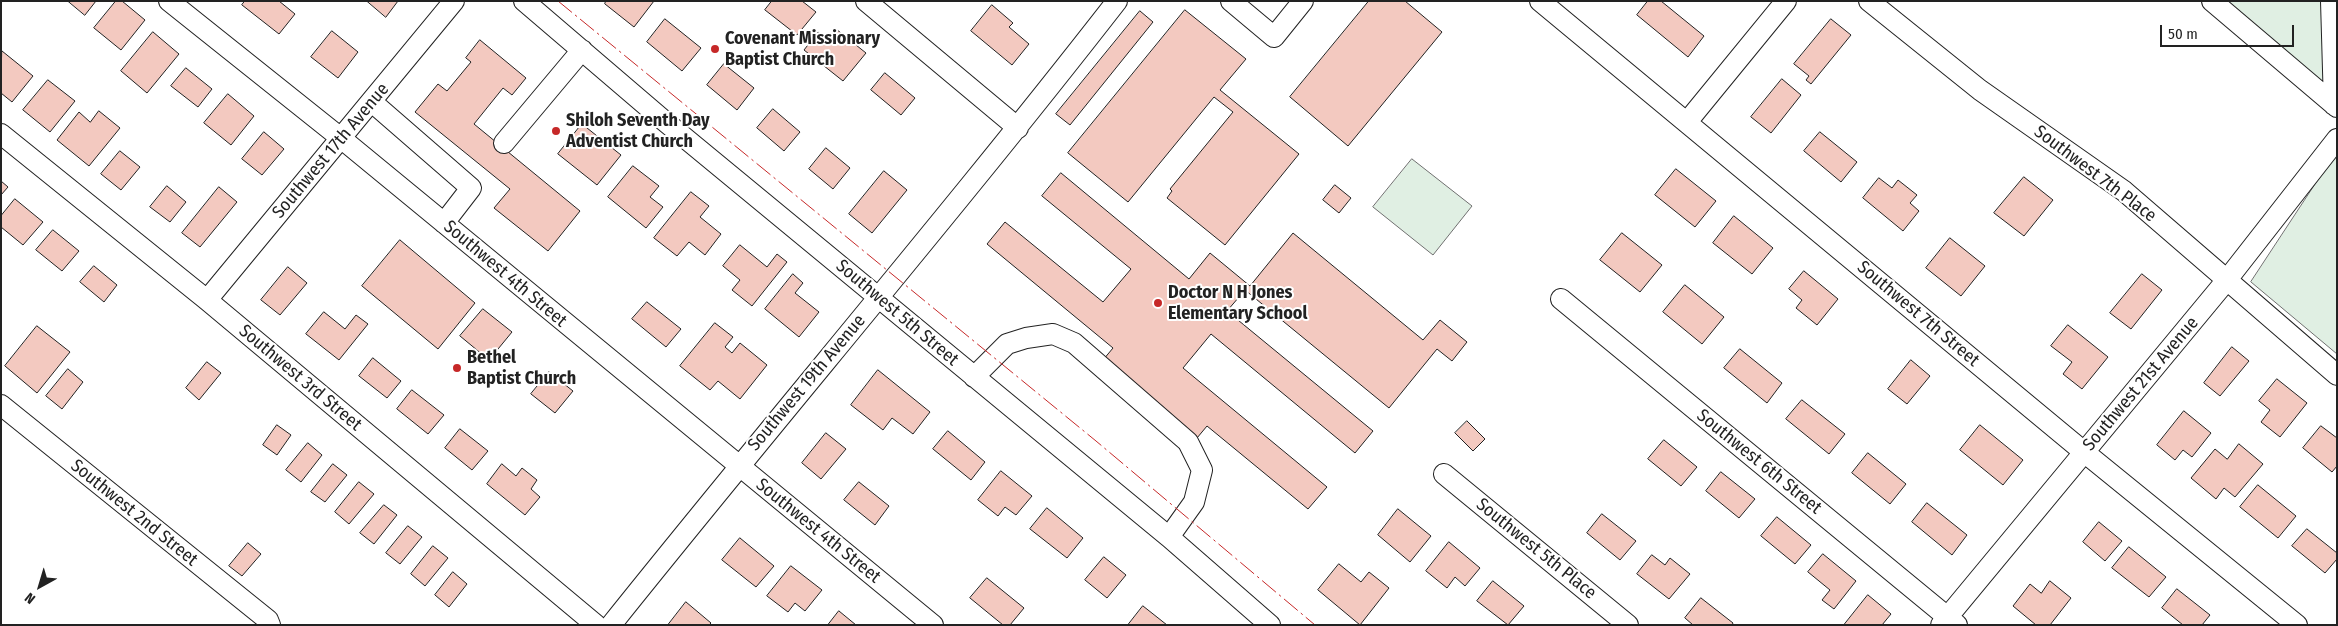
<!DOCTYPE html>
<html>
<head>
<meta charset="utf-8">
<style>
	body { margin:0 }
	#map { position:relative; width:2338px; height:626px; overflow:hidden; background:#fff; font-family:"Fira Sans Condensed",sans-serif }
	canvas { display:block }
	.frame { position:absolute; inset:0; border:2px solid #222; pointer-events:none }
	.north { position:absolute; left:15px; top:561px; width:50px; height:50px; -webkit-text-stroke:4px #fff; paint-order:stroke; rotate:219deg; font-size:14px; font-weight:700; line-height:20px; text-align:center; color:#222 }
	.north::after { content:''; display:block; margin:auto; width:18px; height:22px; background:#222; clip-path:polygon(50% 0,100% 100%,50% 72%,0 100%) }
	.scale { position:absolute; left:2160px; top:25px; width:134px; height:22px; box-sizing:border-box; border:2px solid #222; border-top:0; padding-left:6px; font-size:15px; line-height:18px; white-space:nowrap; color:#222; -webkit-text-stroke:4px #fff; paint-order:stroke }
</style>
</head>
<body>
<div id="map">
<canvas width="2338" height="626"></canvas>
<div class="frame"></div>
<div class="north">N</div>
<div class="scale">50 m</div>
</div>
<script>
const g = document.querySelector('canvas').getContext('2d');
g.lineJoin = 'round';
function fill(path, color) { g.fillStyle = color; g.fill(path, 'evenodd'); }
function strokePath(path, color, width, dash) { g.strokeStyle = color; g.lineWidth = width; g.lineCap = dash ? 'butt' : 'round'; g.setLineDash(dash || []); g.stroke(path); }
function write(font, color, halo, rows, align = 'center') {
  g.font = font + ' "Fira Sans Condensed",sans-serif'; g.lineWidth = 4; g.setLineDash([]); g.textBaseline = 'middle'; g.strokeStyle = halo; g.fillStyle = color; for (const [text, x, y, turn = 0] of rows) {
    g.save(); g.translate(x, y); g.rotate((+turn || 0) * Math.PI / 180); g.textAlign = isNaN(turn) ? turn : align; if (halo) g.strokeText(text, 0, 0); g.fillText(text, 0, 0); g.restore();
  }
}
const green = new Path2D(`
	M2225,1h112v98z
	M2337,151v203l-86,-72z
	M1412,159l60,47 -39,49 -60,-48z`);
const building = new Path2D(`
	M68,1h28l-11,14z
	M116,1h6l23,19 -24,30 -27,-22z
	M245,1h34l16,13 -16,20 -37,-29z
	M367,1h31l-12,16z
	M606,1h48l-20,26 -29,-23z
	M772,1h30l14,11 -19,23 -32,-25z
	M1369,1h36l37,31 -94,114 -58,-49z
	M1648,1h13l43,35 -16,21 -51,-42z
	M992,5l21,18 -4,4 20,17 -17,21 -41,-34z
	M1185,10l61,49 -26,31 79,64 -74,91 -58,-47 5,-7 -2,-2 63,-77 -19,-15 -86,105 -60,-49z
	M1140,11l13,11 -83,103 -14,-11z
	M665,19l36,29 -19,23 -35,-29z
	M1831,19l20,16 -40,49 -5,-4 3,-4 -15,-12z
	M836,29l30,24 -23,28 -39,-31 14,-18 9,8z
	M332,31l26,21 -20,26 -27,-21z
	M153,32l26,22 -32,39 -26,-22z
	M480,40l46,38 -14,17 -9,-7 -29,36 106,87 -32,40 -54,-43 16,-19 -95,-77 23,-28 9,7 24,-29 -5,-4z
	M2,51l31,25 -21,26 -11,-9z
	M724,64l30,24 -17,22 -30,-25z
	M186,68l26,21 -14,18 -27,-21z
	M885,73l30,25 -14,17 -30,-25z
	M1782,79l19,16 -30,38 -20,-16z
	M48,80l27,21 -25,31 -27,-22z
	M228,94l26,22 -23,29 -27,-22z
	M773,109l27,23 -16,19 -27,-23z
	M99,111l21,17 -31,38 -32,-26 22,-28 11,10z
	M582,124l39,31 -24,30 -39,-31z
	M264,132l20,17 -22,26 -20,-16z
	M1820,132l37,30 -16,20 -37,-31z
	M826,148l24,20 -17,21 -24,-20z
	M120,151l20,16 -19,23 -20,-16z
	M633,166l26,20 -9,11 13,10 -17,21 -38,-31z
	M1676,169l40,32 -21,26 -40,-32z
	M884,171l23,19 -35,43 -23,-19z
	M1061,173l128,106 21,-26 40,33 43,-53 130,107 17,-20 27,22 -15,19 -15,-12 -48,59 -144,-118 -18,21 146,120 -18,22 -144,-119 -28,34 144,119 -19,22 -101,-83 -10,12 -94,-78 10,-12 -126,-104 18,-22 98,80 28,-33 -89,-73z
	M2024,177l29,23 -29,36 -30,-23z
	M1879,178l13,10 6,-8 19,15 -7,8 9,8 -16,20 -40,-33z
	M1,181l7,6 -7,8z
	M1335,185l16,13 -12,15 -16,-13z
	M167,186l19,16 -16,20 -20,-15z
	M219,187l18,15 -37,45 -18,-14z
	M691,192l18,14 -9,11 21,17 -16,21 -16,-13 -12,14 -23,-18z
	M15,199l28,23 -20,23 -22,-18v-11z
	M1734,216l39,32 -21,26 -39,-31z
	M53,230l26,21 -17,20 -26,-21z
	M1622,233l40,32 -22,27 -40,-32z
	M1950,238l35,28 -24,30 -35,-28z
	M400,240l75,63 -37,46 -76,-63z
	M740,245l27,22 10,-13 10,8 -35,44 -20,-16 8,-10 -17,-14z
	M94,266l23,19 -13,17 -24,-20z
	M288,267l19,16 -27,32 -19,-15z
	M1804,271l34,28 -21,26 -21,-17 6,-8 -13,-11z
	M793,274l10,9 -8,10 24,19 -20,25 -34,-28z
	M2142,274l20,16 -31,39 -21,-16z
	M1685,285l39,32 -22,27 -39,-32z
	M647,302l34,27 -15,18 -34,-28z
	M483,309l29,23 -23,28 -29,-24z
	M324,312l21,17 11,-14 12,9 -29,36 -33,-26z
	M715,323l18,14 -8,10 7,6 8,-10 27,22 -27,34 -22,-18 -8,9 -30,-24z
	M2068,325l40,32 -26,32 -19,-15 9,-12 -21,-16z
	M37,326l33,26 -33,41 -32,-27z
	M2232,347l17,14 -29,35 -16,-13z
	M1740,349l42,34 -15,20 -43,-35z
	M373,358l28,23 -14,17 -28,-22z
	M1911,360l19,16 -23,28 -19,-15z
	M207,362l14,11 -22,27 -13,-12z
	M68,369l15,13 -21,27 -16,-13z
	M878,370l52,42 -17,22 -21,-16 -9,12 -32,-25z
	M549,372l24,19 -18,22 -24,-19z
	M2277,379l30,24 -27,34 -19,-15 9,-12 -11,-9z
	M412,390l32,25 -16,19 -31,-25z
	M1802,400l43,34 -16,20 -43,-35z
	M2184,411l27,22 -19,24 -9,-7 -8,10 -18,-15z
	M1467,421l18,18 -12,12 -18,-18z
	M277,425l14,10 -14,20 -14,-10z
	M1980,425l43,35 -20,25 -43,-35z
	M2321,426l16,12v28l-5,6 -29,-24z
	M460,429l28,22 -16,19 -27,-22z
	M948,431l37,31 -14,18 -38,-31z
	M826,433l20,16 -25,30 -19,-16z
	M1664,440l33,27 -16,19 -33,-27z
	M308,443l14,12 -21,27 -15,-12z
	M2239,444l24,20 -28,33 -11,-9 -8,11 -25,-21 24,-29 12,10z
	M1868,453l38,31 -16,20 -38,-31z
	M333,464l14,11 -22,27 -14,-10z
	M502,464l14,12 6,-8 15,12 -6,9 9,8 -15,18 -38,-31z
	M1001,471l31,25 -16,19 -11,-8 -7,9 -20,-16z
	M1721,472l34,27 -16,19 -33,-27z
	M359,482l15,12 -25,30 -14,-12z
	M859,482l30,24 -14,19 -31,-25z
	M2258,485l38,31 -18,22 -38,-31z
	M1927,503l40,32 -15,20 -40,-33z
	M384,505l13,10 -23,29 -14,-11z
	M1047,508l36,30 -16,20 -37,-29z
	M1398,509l33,27 -21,26 -32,-27z
	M1602,514l34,27 -16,19 -33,-27z
	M1777,517l34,28 -16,19 -34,-28z
	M2099,522l23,19 -17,20 -22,-19z
	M408,526l14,11 -22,27 -14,-11z
	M2307,529l30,24v6l-12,14 -33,-27z
	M740,538l34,28 -18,21 -34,-27z
	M1449,542l31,26 -15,18 -10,-9 -8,11 -21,-17z
	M248,543l13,11 -19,22 -13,-10z
	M433,546l15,12 -23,28 -14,-12z
	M2129,547l37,30 -17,20 -37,-29z
	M1823,554l33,27 -22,28 -12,-9 8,-10 -22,-18z
	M1652,555l13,10 5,-7 20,16 -21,25 -32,-25z
	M1104,557l22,18 -19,23 -22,-18z
	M1339,564l22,18 8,-10 20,16 -29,37 -42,-35z
	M791,566l31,24 -17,21 -10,-8 -7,9 -21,-16z
	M453,572l14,12 -18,23 -14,-12z
	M987,578l37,30 -14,17h-7l-33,-27z
	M1493,581l31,25 -16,19 -31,-24z
	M2050,581l21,17 -21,27h-14l-23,-19 17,-22 11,9z
	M2177,589l33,26 -8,10h-19l-21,-17z
	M1868,595l23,19 -9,11h-38z
	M1701,598l32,25 -1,2h-39l-8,-7z
	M686,602l25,21 -2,2h-41z
	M1143,606l24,19h-39z
	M839,611l17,14h-28z`);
const minor = new Path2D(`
	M169,1l173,138 591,486
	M524,1l138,118 507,418 101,88
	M866,1l152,127
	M1231,1l43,36 29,-36
	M1540,1l544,451 213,173
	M1869,1l111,89 144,101 213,184
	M2212,1l125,106
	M2331,1l3,104
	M372,102l99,86 -27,35
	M1687,122l99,-121
	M1,134l206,166 389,325
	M504,143l78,-93
	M1561,299l396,326
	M207,300l247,-299
	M974,377l33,-33 19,-6 27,-4 21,9 114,99 14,28 -8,32 -25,35
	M1,405l267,215 2,5
	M1444,474l184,151
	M611,625c167,-209 341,-412 506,-624
	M1941,625l285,-344 111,-142`);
const power = new Path2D(`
	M558,1l538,440 219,184`);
const markers = [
	[715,49,5,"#c62828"],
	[556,131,5,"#c62828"],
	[1158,303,5,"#c62828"],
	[457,368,5,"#c62828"]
];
const poiNames = [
	["Covenant Missionary",725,39],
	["Baptist Church",725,60],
	["Shiloh Seventh Day",566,121],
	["Adventist Church",566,142],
	["Doctor N H Jones",1168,293],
	["Elementary School",1168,314],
	["Bethel",467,358],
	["Baptist Church",467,379]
];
const streetNames = [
	["Southwest 17th Avenue",331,151,-50],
	["Southwest 7th Place",2095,174,37],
	["Southwest 4th Street",505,274,40],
	["Southwest 5th Street",897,313,40],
	["Southwest 7th Street",1918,314,40],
	["Southwest 3rd Street",300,378,40],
	["Southwest 19th Avenue",807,383,-50],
	["Southwest 21st Avenue",2141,384,-50],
	["Southwest 6th Street",1759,462,39],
	["Southwest 2nd Street",134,513,39],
	["Southwest 4th Street",818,531,39],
	["Southwest 5th Place",1536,549,39]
];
fill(green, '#e0efe3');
strokePath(green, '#6f6f6f', 1);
fill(building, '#f3c9c0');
strokePath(building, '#222', 1);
strokePath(minor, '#222', 22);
strokePath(minor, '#fff', 20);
strokePath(power, '#c62828', 1, [18, 4, 2.5, 4]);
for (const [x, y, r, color] of markers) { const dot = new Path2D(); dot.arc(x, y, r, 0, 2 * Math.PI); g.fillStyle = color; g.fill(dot); strokePath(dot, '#fff', 2); }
write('bold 18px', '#222', '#fff', poiNames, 'left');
write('18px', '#222', '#fff', streetNames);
</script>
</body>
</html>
